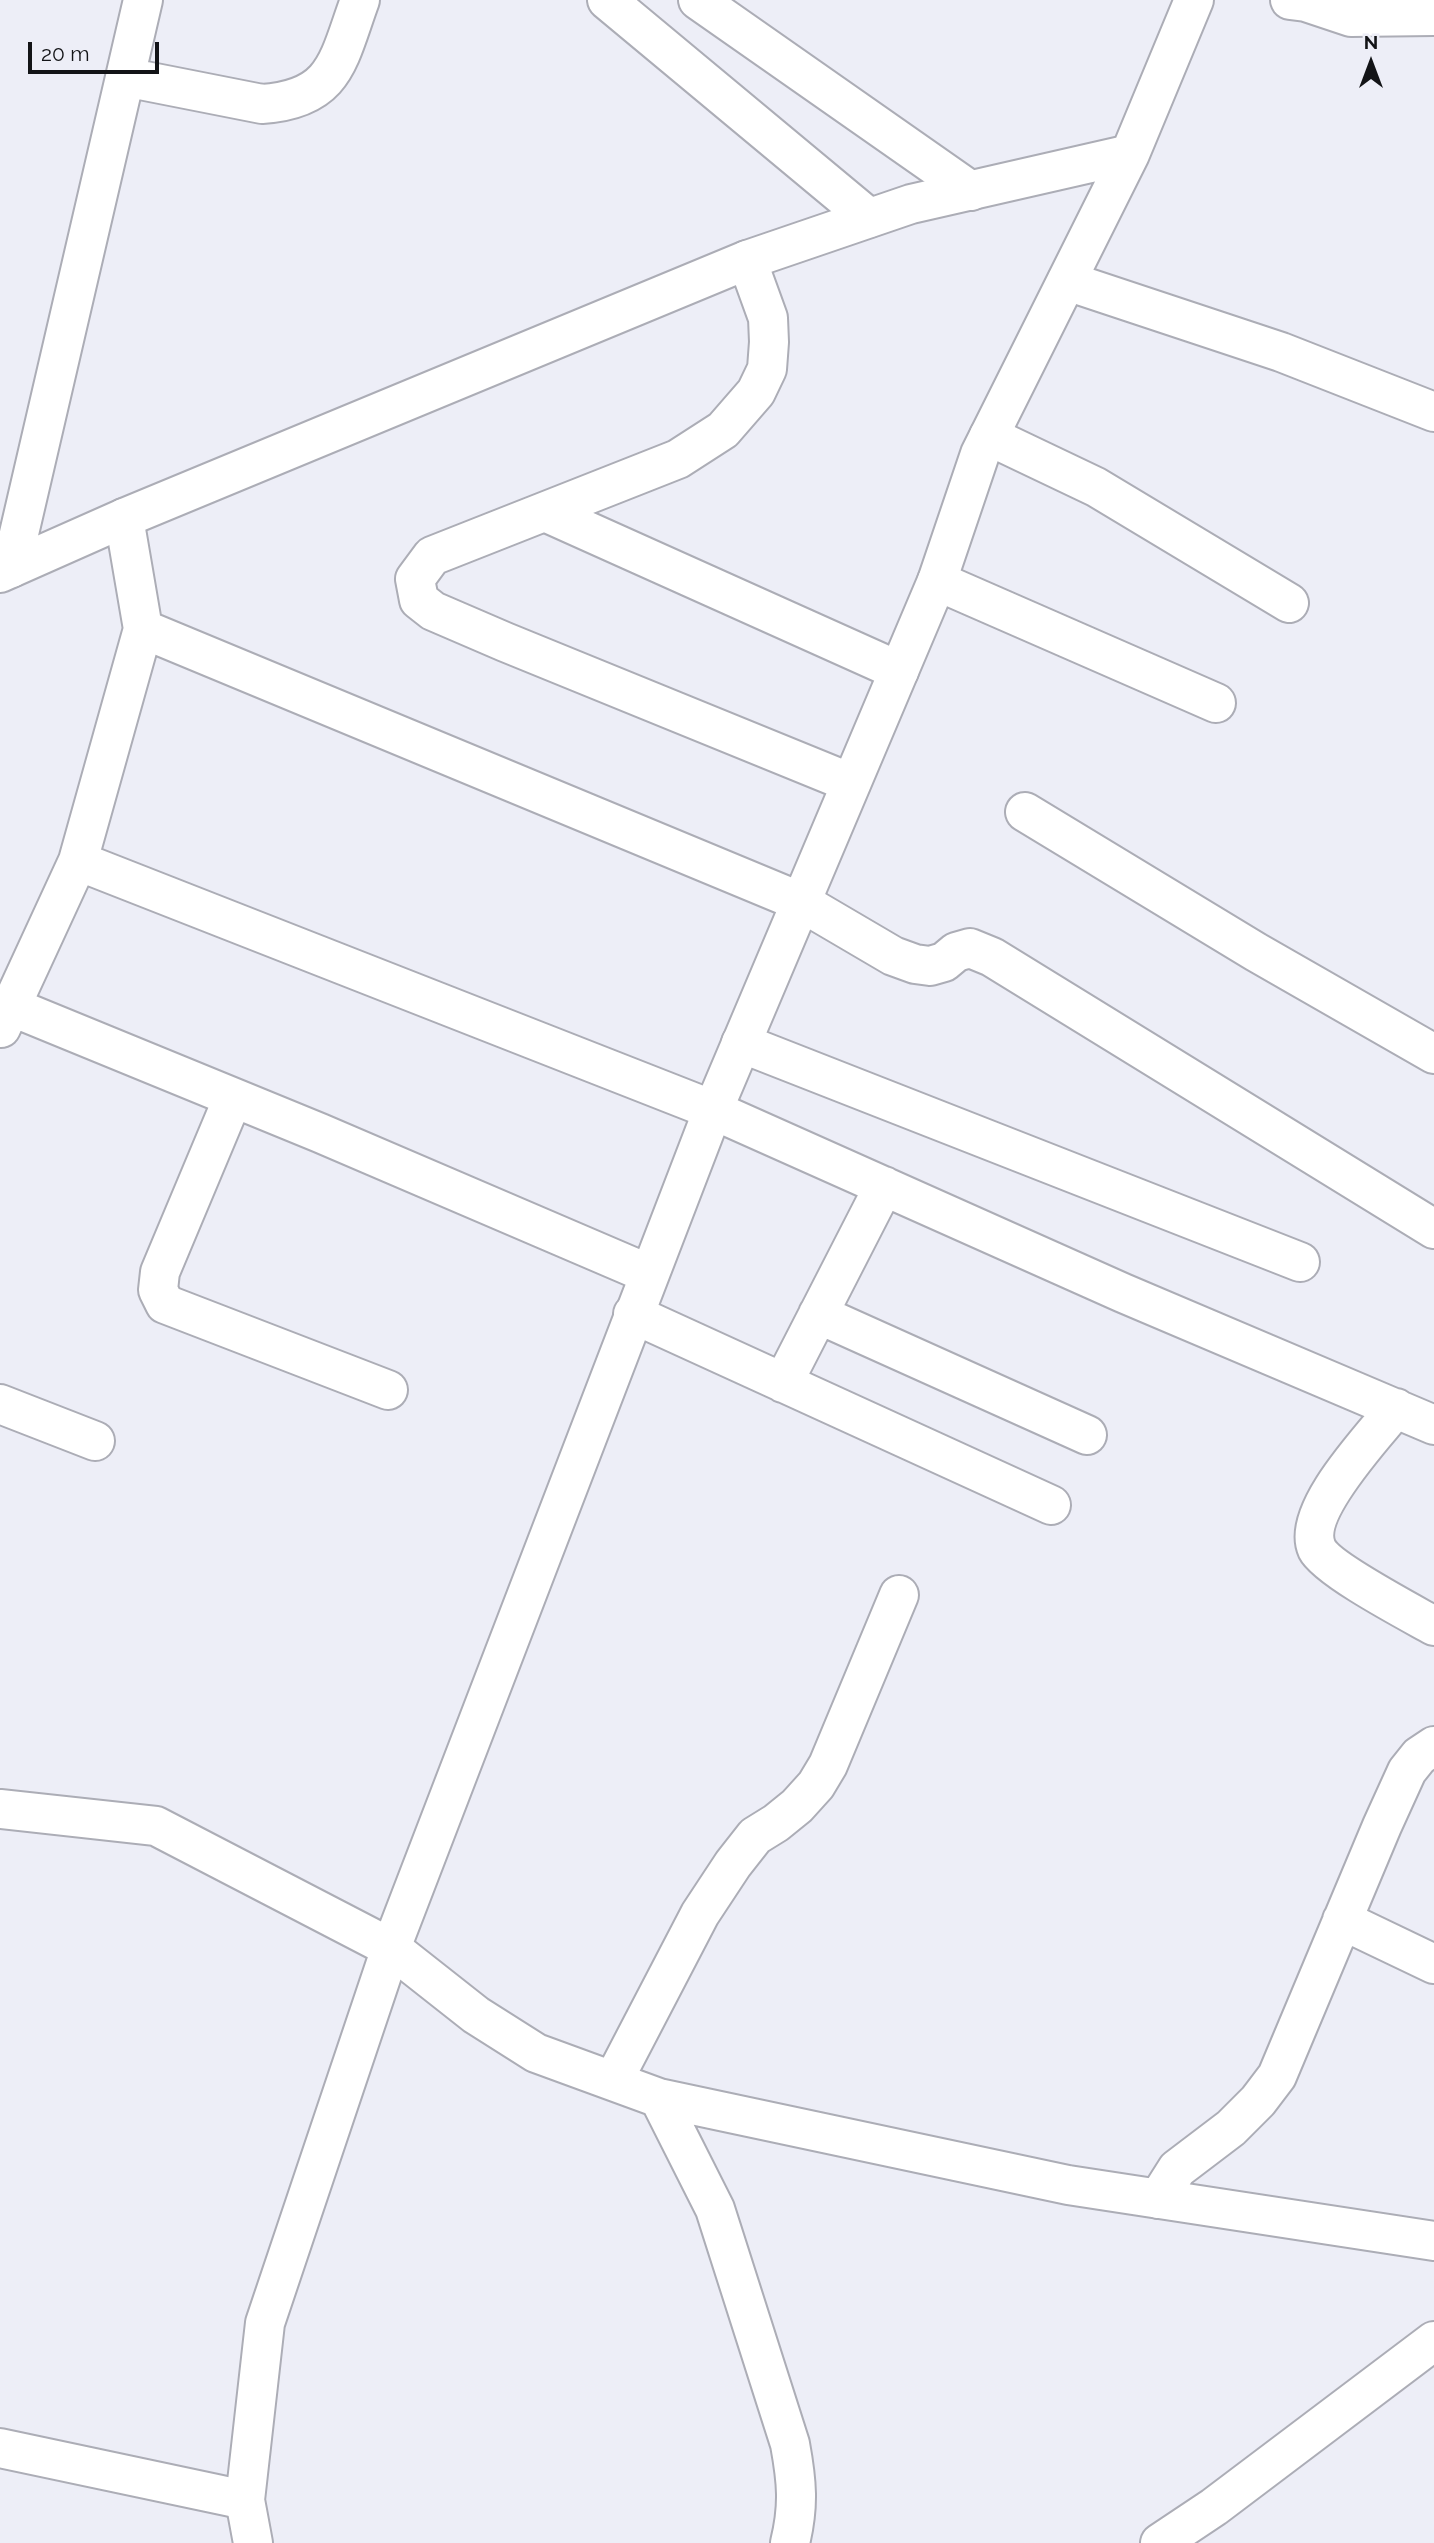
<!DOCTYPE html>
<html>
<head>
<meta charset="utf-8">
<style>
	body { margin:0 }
	#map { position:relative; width:1434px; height:2543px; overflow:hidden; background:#edeef7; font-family:Raleway,sans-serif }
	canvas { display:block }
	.north { position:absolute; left:1336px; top:28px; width:70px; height:70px; -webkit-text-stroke:5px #edeef7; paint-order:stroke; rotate:0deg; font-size:19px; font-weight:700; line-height:28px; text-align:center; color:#131417 }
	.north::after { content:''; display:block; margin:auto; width:24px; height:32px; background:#131417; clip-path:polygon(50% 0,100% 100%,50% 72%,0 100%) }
	.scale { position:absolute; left:28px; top:42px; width:131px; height:32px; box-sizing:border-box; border:4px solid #131417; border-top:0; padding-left:9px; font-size:21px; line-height:24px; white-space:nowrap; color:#131417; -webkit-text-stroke:5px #edeef7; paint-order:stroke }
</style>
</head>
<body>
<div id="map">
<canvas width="1434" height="2543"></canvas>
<div class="north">N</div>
<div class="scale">20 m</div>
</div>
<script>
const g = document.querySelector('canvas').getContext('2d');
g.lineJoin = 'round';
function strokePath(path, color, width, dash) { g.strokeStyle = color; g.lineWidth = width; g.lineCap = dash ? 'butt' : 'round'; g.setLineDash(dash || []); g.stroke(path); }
const street = new Path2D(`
	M607,0l262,218
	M698,0l273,191
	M125,77l137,27c74,-5 76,-44 98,-104
	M747,260l21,58 1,24 -2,27 -11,23 -33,38 -45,29 -246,97 -17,23 4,21 14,11 72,31 346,141
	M1067,281l214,71 153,60
	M989,436l107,51 193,116
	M545,512l354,159
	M11,568l132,-568
	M937,581l279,122
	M143,629l658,273 92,54 22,8 15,2 14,-4 12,-10 14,-4 22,9 442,272
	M1025,812l231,140 178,102
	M78,861l635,249 410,183 311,132
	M10,1006l310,127 329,141
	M1,1028l77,-167 65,-232 -19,-111
	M741,1043l559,219
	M233,1098l-73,174 -2,18 7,14 223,86
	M633,1314l418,191
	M818,1314l269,121
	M783,1383l101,-197
	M0,1404l95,37
	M1396,1408c-23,29 -96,104 -79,141 10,20 94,64 117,77
	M0,1809l156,17 235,122 85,67 60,38 123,45 409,87 366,56
	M1342,1920l92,44
	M613,2081l87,-167 33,-50 22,-28 21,-13 21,-17 19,-21 12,-20 71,-170
	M659,2098l56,111 75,235c7,38 9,62 0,99
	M1158,2199l19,-30 54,-41 27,-27 19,-25 105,-250 25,-55 12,-15 15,-10
	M0,2448l245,52
	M1160,2543l54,-36 220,-166`);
const secondary = new Path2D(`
	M1290,0l16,2 45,15 83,-1
	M0,573l124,-55 623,-258 164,-56 219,-50
	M253,2543l-8,-43 20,-177 126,-375 322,-838 224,-529 43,-127 150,-300 64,-154`);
strokePath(street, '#acadb6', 42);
strokePath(secondary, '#acadb6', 42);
strokePath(street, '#fff', 38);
strokePath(secondary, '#fff', 38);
</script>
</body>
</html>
